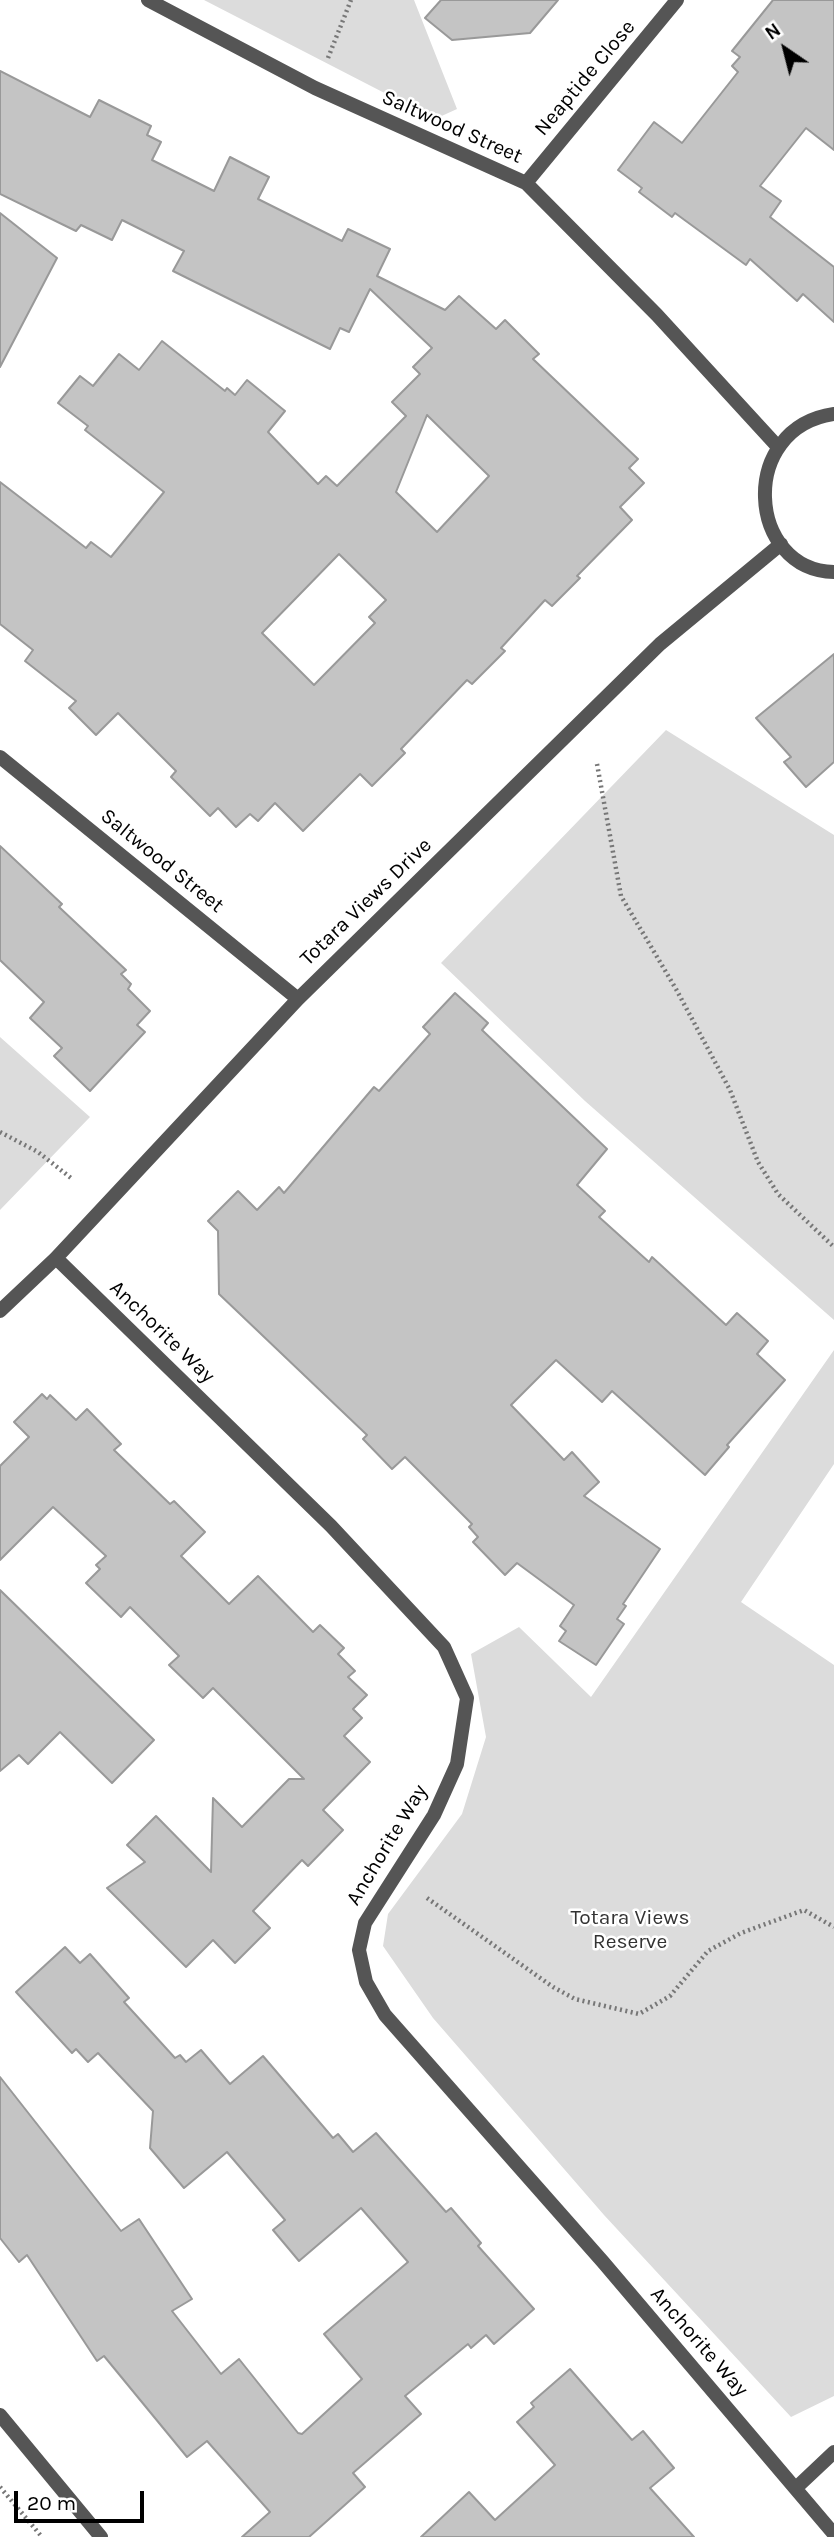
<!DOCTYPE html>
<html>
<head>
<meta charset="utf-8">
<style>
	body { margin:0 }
	#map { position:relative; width:834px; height:2537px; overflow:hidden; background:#fff; font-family:Karla,sans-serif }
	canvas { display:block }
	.north { position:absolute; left:750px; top:14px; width:70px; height:70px; -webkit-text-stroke:5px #fff; paint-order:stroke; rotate:325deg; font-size:19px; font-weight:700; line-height:28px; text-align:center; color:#000 }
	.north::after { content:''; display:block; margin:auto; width:24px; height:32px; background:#000; clip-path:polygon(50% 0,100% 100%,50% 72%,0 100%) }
	.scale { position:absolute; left:14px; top:2491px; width:130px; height:32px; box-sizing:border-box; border:4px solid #000; border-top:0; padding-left:9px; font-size:21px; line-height:24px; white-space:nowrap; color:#000; -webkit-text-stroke:5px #fff; paint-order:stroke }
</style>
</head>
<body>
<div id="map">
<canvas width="834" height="2537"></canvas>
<div class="north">N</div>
<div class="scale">20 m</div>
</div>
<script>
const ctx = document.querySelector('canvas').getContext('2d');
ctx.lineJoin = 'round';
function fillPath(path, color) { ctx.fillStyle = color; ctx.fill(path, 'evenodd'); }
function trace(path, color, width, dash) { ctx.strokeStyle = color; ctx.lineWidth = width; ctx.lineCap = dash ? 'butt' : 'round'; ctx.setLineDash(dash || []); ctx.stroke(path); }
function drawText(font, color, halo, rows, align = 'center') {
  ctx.font = font + ' Karla,sans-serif'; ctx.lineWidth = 5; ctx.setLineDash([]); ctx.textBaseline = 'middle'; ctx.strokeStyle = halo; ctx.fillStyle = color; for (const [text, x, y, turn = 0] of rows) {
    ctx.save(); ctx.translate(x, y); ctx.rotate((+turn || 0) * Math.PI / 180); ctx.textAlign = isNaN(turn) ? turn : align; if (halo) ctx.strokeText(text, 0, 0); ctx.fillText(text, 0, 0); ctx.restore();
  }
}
fillPath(new Path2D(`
	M204,0H414L457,109L435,119Z
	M666,730L834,835V1320L585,1101L441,963Z
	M0,1037L90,1117L0,1210Z
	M834,1350V1464L741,1602L834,1665V2396L791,2417L604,2215L433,2018L383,1946L388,1914L462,1814L486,1737L471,1654L519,1627L591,1697Z`), '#dcdcdc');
const building = new Path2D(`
	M441,0H558L530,33L452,40L425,18Z
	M773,0H834V150L806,128L760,186L781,201L770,217L834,267V322L803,294L797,301L750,259L746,265L675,213L672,217L639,192L642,188L618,170L654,122L682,143L738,72L732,66L740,57L732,51Z
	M0,71L90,117L99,100L151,126L147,135L161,142L152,160L214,191L230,157L269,177L258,199L342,241L348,229L390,249L377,276L445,310L459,296L496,329L505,320L539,354L533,359L638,459L629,468L644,483L620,507L632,520L577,576L580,578L552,606L545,600L501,648L505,651L472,684L467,680L401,749L405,753L372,786L360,774L303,831L275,803L258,821L250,814L236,827L218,808L210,816L171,777L176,771L118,713L96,735L69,708L76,701L25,661L33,650L0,624V482L86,548L91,542L111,557L164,492L85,430L88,426L58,403L80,376L93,386L119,354L139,370L162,341L225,391L227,388L235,395L247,380L285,411L268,432L318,484L326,476L337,486L406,416L392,402L420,374L413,367L432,348L370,289L349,332L340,328L330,349L173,271L184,251L122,220L112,240L81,225L76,231L0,194ZM427,415L489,476L437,532L396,492ZM339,554L386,600L369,617L375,623L314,685L262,633Z
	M0,213L57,258L0,367Z
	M834,654V762L806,787L784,762L791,757L756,718Z
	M0,846L62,904L59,907L126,970L121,974L131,984L128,989L150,1011L137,1025L145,1032L90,1091L54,1056L62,1048L30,1018L44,1002L0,960Z
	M455,993L488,1023L482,1030L607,1149L577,1185L605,1211L599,1217L649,1262L652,1257L726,1325L737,1313L768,1341L757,1354L785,1380L727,1445L729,1447L705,1475L612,1391L602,1402L556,1360L511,1405L564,1460L572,1452L599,1482L584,1496L660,1549L623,1604L626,1606L617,1619L624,1624L596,1665L559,1641L566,1631L560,1626L574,1605L517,1563L505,1575L473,1542L478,1537L469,1527L472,1524L405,1457L392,1469L363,1439L367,1435L219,1294L218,1231L208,1221L238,1191L257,1210L279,1187L284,1193L374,1087L379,1091L430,1034L423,1027Z
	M42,1394L47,1399L50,1395L76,1420L87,1409L121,1444L114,1450L170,1504L174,1501L205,1532L181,1556L229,1604L258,1576L313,1632L320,1625L344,1648L338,1654L355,1671L348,1677L367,1695L353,1709L362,1718L344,1736L370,1762L323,1810L343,1830L308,1866L302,1860L253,1911L270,1928L235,1963L213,1940L186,1967L107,1888L145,1862L127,1845L156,1816L211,1872L213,1798L242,1827L289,1779H304L213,1688L203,1698L169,1665L179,1656L130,1607L121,1617L86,1583L100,1569L96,1565L106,1556L53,1507L0,1560V1466L29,1437L14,1422Z
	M0,1590L154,1740L112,1783L60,1732L28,1764L19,1755L0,1771Z
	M65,1947L80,1963L90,1954L129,1998L124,2002L175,2058L180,2055L186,2062L201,2050L230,2084L263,2056L333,2138L338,2134L353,2152L376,2133L446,2212L451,2208L481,2243L478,2246L534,2309L494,2344L486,2335L471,2348L468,2344L405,2396L421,2414L353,2473L365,2487L309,2537H242L270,2512L207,2441L187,2457L104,2356L97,2361L27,2255L19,2262L0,2238V2077L121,2231L139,2219L192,2299L172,2311L221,2374L239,2359L298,2433L302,2434L362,2379L324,2334L408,2262L361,2208L299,2261L273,2230L285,2220L227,2152L184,2188L150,2148L153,2111L98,2053L88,2062L76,2049L72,2053L16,1992Z
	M570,2369L632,2440L643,2431L674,2468L650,2488L694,2537H421L469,2492L495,2520L555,2465L517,2422L534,2407L531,2403Z`);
fillPath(building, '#c4c4c4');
trace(building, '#999', 2);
trace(new Path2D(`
	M328,58L351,0
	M597,764L621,896L676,989L730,1090L758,1162L778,1194L834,1247
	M0,1132L38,1152L71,1178
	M427,1898L553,1987L575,1999L639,2014L670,1996L708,1951L741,1933L804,1910L834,1927
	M0,2487L42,2537`), '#777', 4.5, [2, 3.5]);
trace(new Path2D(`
	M148,0L315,88L526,183L657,315L778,447
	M526,183L677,0
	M834,414C737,428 747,570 834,572
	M0,757L298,999
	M56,1258L331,1526L444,1647L467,1698L457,1764L434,1815L365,1923L359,1950L366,1982L385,2015L603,2262L834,2534
	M0,1311L56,1258L298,999L660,644L781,544
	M0,2415L101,2537
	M797,2487L834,2452`), '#555', 14);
drawText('21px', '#000', '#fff', [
	["Neaptide Close",585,78,-50],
	["Saltwood Street",452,127,24],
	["Saltwood Street",162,861,39],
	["Totara Views Drive",366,902,-44],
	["Anchorite Way",162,1332,44],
	["Anchorite Way",387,1845,-59],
	["Anchorite Way",699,2342,49]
]);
drawText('21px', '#333', '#fff', [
	["Totara Views",630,1918],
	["Reserve",630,1942]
]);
</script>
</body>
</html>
